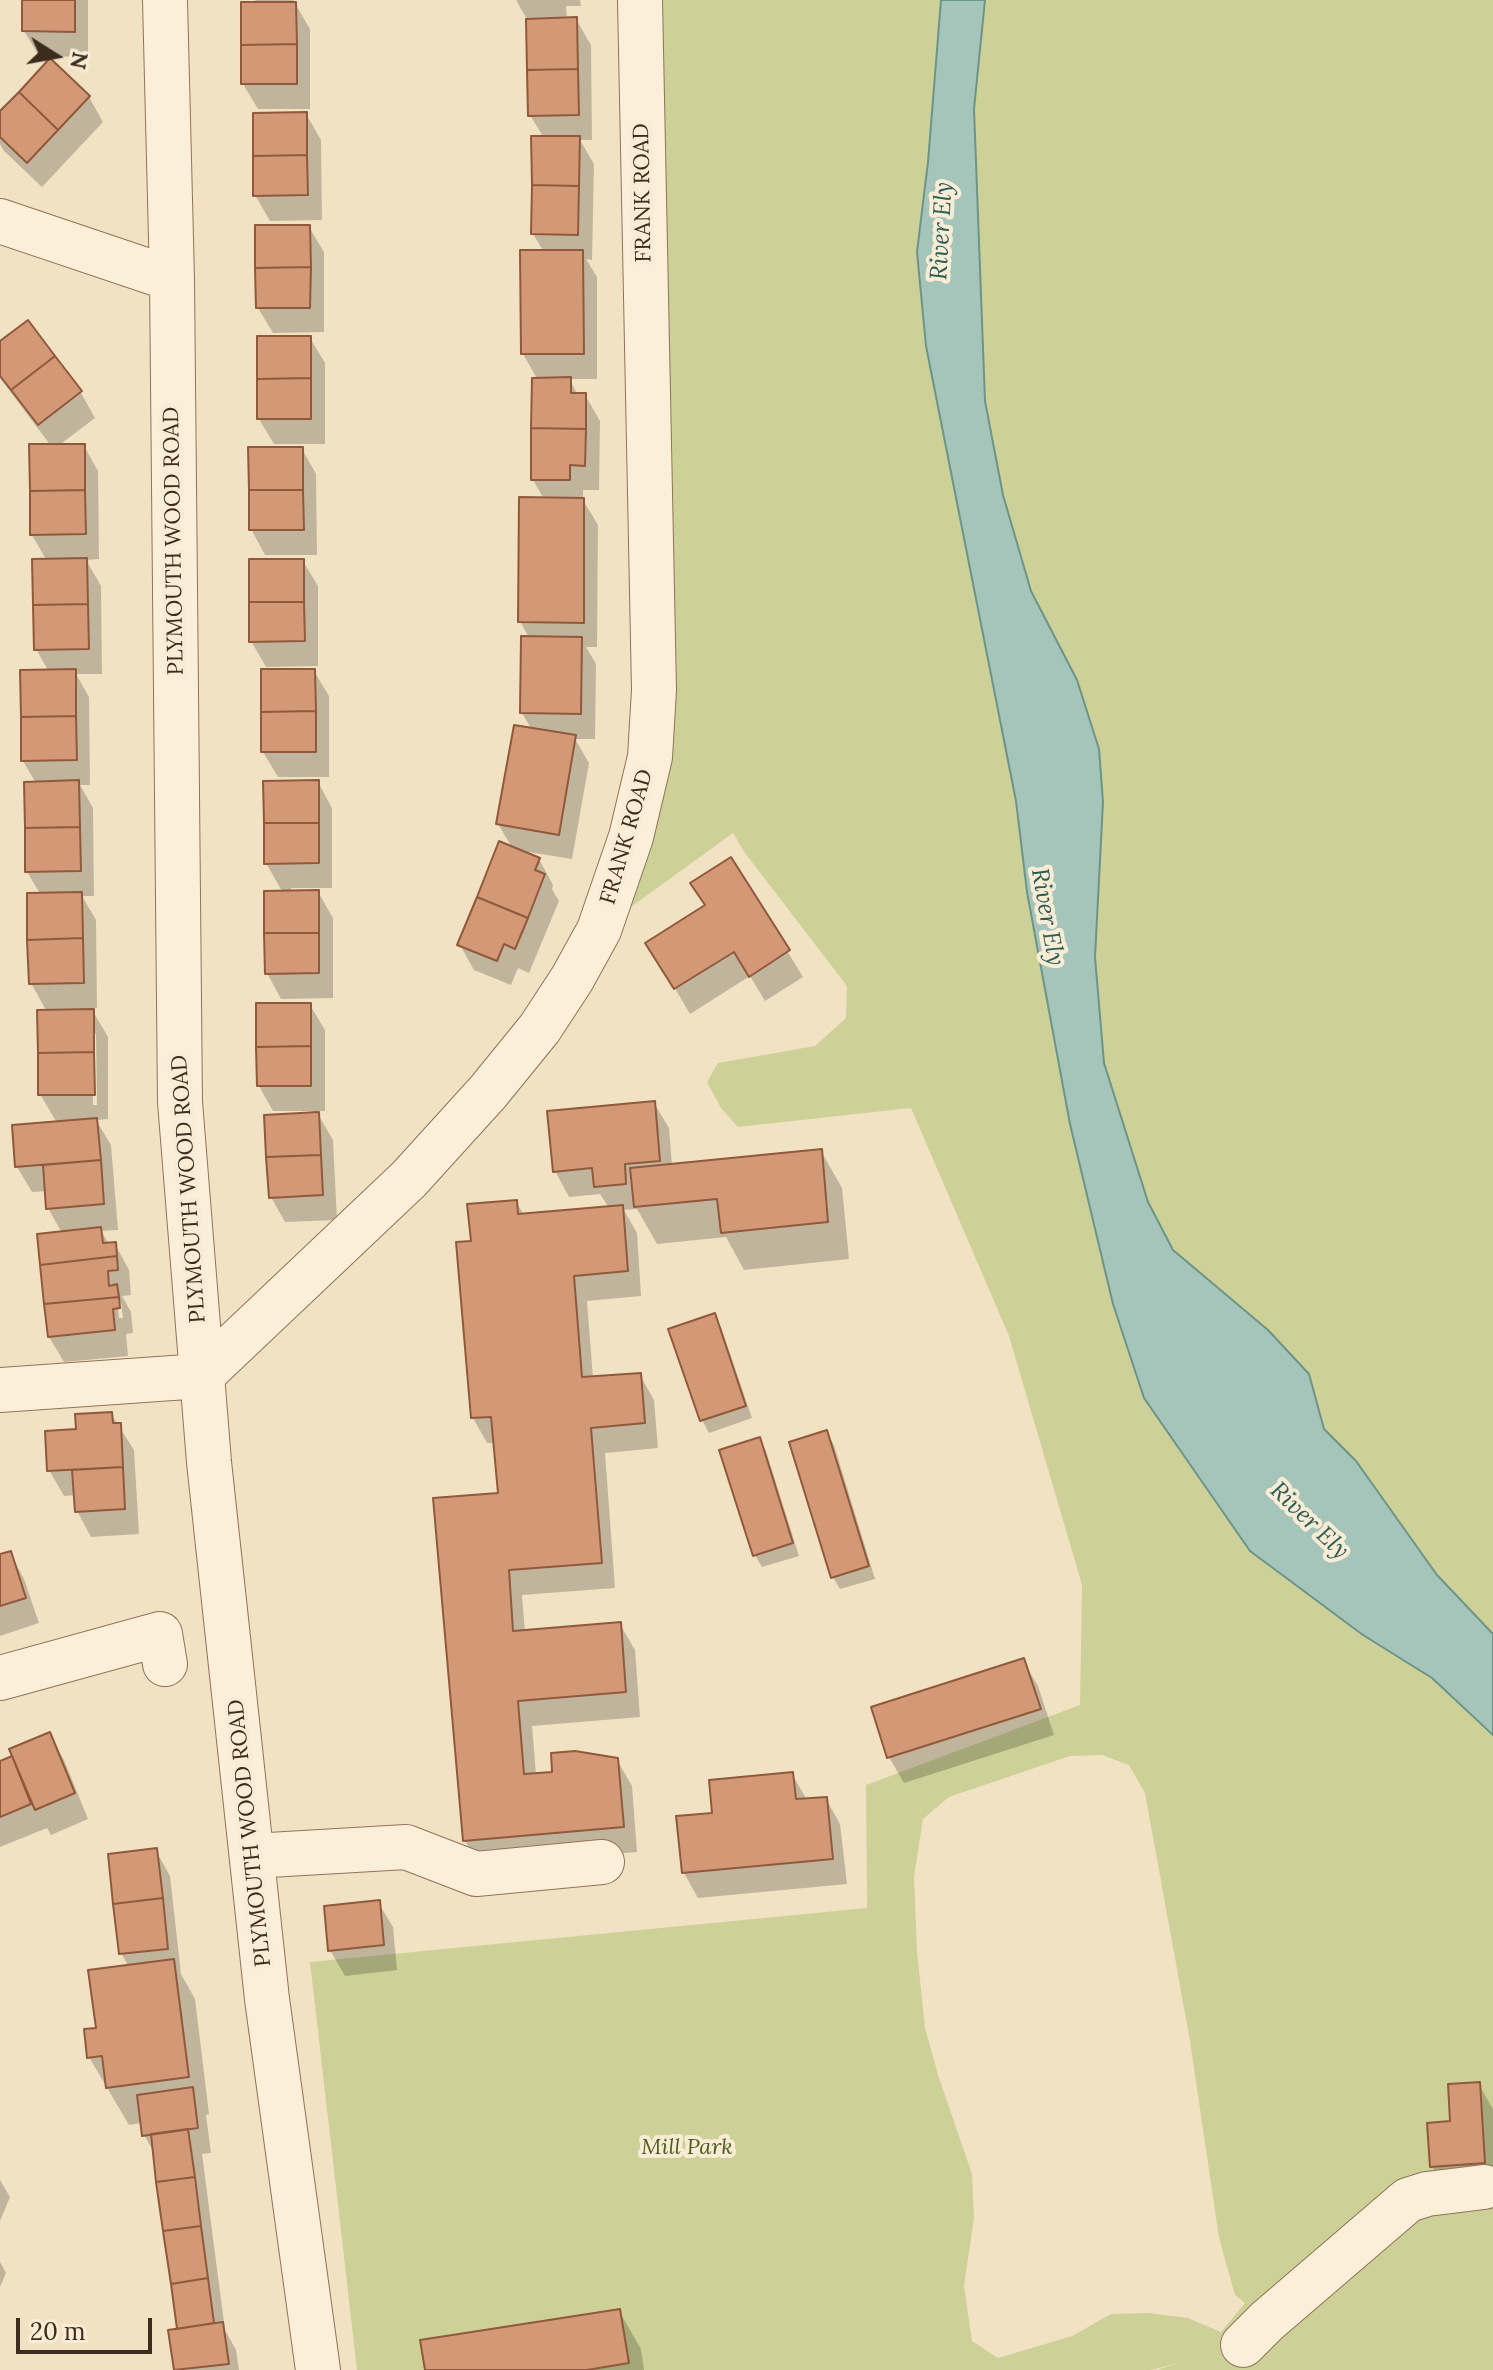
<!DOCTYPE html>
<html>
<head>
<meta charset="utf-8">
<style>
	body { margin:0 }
	#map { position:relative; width:1493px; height:2370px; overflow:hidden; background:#f2e2c4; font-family:Lora,serif }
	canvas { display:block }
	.north { position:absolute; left:16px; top:16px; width:80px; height:80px; -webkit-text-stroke:6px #f9ecd5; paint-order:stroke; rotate:101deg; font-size:22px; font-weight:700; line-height:32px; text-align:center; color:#3d2b1e }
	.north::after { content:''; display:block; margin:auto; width:28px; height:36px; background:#3d2b1e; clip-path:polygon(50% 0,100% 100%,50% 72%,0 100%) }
	.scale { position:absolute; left:16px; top:2318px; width:136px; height:36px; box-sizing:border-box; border:4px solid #3d2b1e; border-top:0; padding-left:10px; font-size:24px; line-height:28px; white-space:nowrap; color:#3d2b1e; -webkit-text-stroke:6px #f9ecd5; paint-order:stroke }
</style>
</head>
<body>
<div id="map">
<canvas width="1493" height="2370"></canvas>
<div class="north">N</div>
<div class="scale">20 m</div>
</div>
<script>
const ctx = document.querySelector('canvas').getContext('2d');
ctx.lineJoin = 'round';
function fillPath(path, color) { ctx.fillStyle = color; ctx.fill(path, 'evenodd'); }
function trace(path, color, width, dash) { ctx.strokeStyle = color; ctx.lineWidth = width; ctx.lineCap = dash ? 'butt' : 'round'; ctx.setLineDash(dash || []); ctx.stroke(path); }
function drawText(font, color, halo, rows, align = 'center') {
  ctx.font = font + ' Lora,serif'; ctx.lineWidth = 8; ctx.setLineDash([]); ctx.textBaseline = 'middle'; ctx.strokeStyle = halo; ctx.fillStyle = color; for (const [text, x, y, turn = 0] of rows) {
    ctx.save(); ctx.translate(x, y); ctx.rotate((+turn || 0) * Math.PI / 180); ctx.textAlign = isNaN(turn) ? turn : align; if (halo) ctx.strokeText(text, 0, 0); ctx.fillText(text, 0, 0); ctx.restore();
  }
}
fillPath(new Path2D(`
	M639,0H941L928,162L926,346L1016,801L1027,892L1070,1124L1113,1304L1144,1398L1250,1551L1363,1635L1432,1678L1493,1735V2370H1157L1178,2363L1151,2370H357L310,1962L867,1908L866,1785L1080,1705L1082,1585L1009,1336L911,1108L738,1127L721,1108L707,1082L718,1063L815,1046L846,1018L847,986L745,853L733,833L599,930L631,837ZM1102,1755L1129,1765L1145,1793L1190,2041L1219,2238L1235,2295L1245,2303L1221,2332L1188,2318L1148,2313L1111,2314L1072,2336L998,2358L972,2341L964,2286L974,2218L972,2174L939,2078L925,2028L917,1951L914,1877L923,1819L949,1797L1070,1756Z
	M985,0H1493V1634L1437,1575L1356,1461L1324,1429L1309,1374L1268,1330L1174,1250L1148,1202L1104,1063L1095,957L1103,802L1077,680L1031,591L1003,495L985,401L974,109Z`), '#ced197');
const water = new Path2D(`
	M941,0H985L974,109L985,401L1003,495L1031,591L1077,680L1099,749L1103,802L1095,957L1104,1063L1148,1202L1173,1250L1268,1330L1309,1374L1324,1429L1356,1461L1437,1575L1493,1634V1735L1432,1678L1363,1635L1250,1551L1144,1398L1113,1304L1070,1124L1027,892L1016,801L926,346L917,252L928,162Z`);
fillPath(water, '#a6c5ba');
trace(water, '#6c9488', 2);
fillPath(new Path2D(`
	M25,0H88V57L39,56L24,31Z
	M255,0H293L310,29V109H258L243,84L257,4Z
	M516,0H580L581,6H566L567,20L576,19L591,45L592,140H580L594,164L592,260L586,259L597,277V379H569L578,395H585L600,421L599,490H583V500L598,525L597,647H586L596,664L595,739H575L589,763L572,859L522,851L539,859L553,885L552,889L559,901L529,973L518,968L511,985L474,970L460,945L513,849L498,824L532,730L522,713L529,638L520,621L544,499L533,480L538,380L523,354L544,252L533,234L544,138L530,115L528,21Z
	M89,97L103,122L42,187L4,151L0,144V114Z
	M306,114L321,140L322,220L270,221L255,195Z
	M309,227L324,252V332L273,333L258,308Z
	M28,323L81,393L95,418L58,446H84L98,471L99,559L86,560L101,586L102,674H76L89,697L90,785H80L93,808L94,896H82L96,920L97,1008H91L108,1037V1119L96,1120L111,1145L118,1230L101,1231L109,1244H115L129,1270L131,1295L122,1296L131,1312L133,1333L126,1334L128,1356L64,1362L49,1337L62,1233L48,1208L47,1191L32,1192L17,1167L57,1123L40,1094L47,1012L31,983L41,895L27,872L36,783L23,761L49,672L36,649L47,561L32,535L51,446L0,378V343ZM92,1034H96L97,1105H93ZM117,1299L121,1303L123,1318H119Z
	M310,338L325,363V444H274L259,419Z
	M302,449L316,474L317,555H265L251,529Z
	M303,561L318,586V666L266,667L251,641Z
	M314,671L329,696V777H278L263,752Z
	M318,782L332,808V888H291V892H318L333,918V998L281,999L267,973L283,893L266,863Z
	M731,859L803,977L765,1001L750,976L690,1014L663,968L706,907Z
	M310,1005L325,1030V1111H316L333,1140L337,1220L285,1222L271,1197L312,1111H273L259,1086Z
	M654,1103L669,1128L672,1165L821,1151L842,1188L849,1259L744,1270L726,1237L657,1244L637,1209L624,1210L637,1233L641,1296L587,1301L593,1378L640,1375L654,1400L658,1448L605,1453L615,1588L522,1595L525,1632L620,1624L635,1650L640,1717L532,1726L536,1775L555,1774L617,1760L632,1786L637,1852L480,1866L465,1841L500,1494L496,1443H487L473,1418V1243L516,1202L524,1215L609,1208L600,1194L569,1197L555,1171Z
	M714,1315L721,1327L752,1418L709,1433L702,1420Z
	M111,1414L134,1450L139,1534L91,1537L77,1511L76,1495L64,1496L49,1470Z
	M827,1433L834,1445L875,1579L840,1589L833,1577Z
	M759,1439L766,1451L799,1556L762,1567L755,1555Z
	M10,1553L24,1579L39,1623L0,1636V1556Z
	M1023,1661L1038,1686L1054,1735L904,1783L889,1757Z
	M49,1734L64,1760L88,1819L51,1835L47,1828L0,1847V1763L14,1757Z
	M792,1774L807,1800L826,1799L840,1824L847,1884L698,1898L684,1873L679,1818L714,1815Z
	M156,1851L170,1876L181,1974L195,1999L209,2114L206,2115L211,2153L202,2154L225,2330L236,2350L239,2370H176L170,2332L179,2331L156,2156L144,2135L142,2123L129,2125L89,2057L99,2030L129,1967L121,1953Z
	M378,1902L393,1927L397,1970L345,1976L330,1950Z
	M1479,2085L1493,2109V2188L1447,2192L1432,2166L1452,2123Z
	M0,2180L10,2197L0,2221Z
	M0,2262L6,2273L0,2287Z
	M619,2311L641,2349L644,2370H427Z`), '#0003');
const building = new Path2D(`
	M22,0H75V32L22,31Z
	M241,2H296L297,44L241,45Z
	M577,17L578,69L527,70L526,19Z
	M297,44V84H241V45Z
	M50,58L90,96L58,130L19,92Z
	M578,69L579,115L528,116L527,70Z
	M19,92L58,130L27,163L0,137V111Z
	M307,112V155L253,156V113Z
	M531,136H580L579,186L532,185Z
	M307,155L308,195L253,196V156Z
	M532,185L579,186L578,235L531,234Z
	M255,225H310L311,267L255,268Z
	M520,250H583L584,354H521Z
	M311,267L310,308H256L255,268Z
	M28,320L55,356L11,390L0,376V341Z
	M257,336H311V378L257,379Z
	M55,356L82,391L38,425L11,390Z
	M571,377V393H586V429L531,428L532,378Z
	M311,378V419H257V379Z
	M531,428L586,429L585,466L570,465V480H531Z
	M29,444H85V490L30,491Z
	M248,447H303V490H249Z
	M85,490L86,534L30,535V491Z
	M249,490H303L304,530H249Z
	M519,497L584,498V623L518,622Z
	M87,558L88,604L33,605L32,559Z
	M249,559H304V602H249Z
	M249,602H304L305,641L249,642Z
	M88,604L89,649L34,650L33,605Z
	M521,636L582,637L581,714L520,713Z
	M76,669V716L21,717L20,670Z
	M261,669H315L316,711L261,712Z
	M316,711V752H261V712Z
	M76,716L77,760L21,761V717Z
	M514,725L576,735L559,835L496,824Z
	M79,780L80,827L25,828L24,782Z
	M319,780V823H264L263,781Z
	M264,823H319V863L264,864Z
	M80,827L81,871L25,872V828Z
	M499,841L540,858L535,870L545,874L528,918L477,897Z
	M731,857L790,950L749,977L734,952L674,989L645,943L705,905L690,883Z
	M319,890V933H264V891Z
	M82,892L83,938L27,940V893Z
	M477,897L528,918L515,949L504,944L497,961L457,945Z
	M264,933H319V973L265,974Z
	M83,938L84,983L29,984L27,940Z
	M256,1003H311V1046L256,1047Z
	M94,1009V1052L38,1053L37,1010Z
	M311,1046V1086H257L256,1047Z
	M94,1052L95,1095H38V1053Z
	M655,1101L660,1161L625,1164L626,1184L594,1187L592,1168L553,1172L547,1111Z
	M319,1112L321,1155L266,1157L264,1115Z
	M97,1118L101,1160L15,1167L12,1125Z
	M822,1149L828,1222L721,1233L717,1199L634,1207L630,1168Z
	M321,1155L323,1195L269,1198L266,1157Z
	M101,1160L104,1204L46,1209L43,1165Z
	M517,1200L518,1214L623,1205L628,1271L574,1276L582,1377L641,1373L645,1423L591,1428L602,1563L509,1570L513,1631L621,1622L626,1692L518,1701L524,1774L552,1772L551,1753L575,1751L618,1758L624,1827L463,1841L433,1498L498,1493L491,1417L471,1418L456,1242L471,1241L467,1204Z
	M101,1227L103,1243L116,1242L117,1256L40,1265L37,1234Z
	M117,1256L118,1270L108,1271L109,1286L117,1284L119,1297L44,1304L40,1265Z
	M119,1297L120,1308L113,1309L115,1330L48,1337L44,1304Z
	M715,1313L746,1406L700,1421L668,1329Z
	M112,1412L113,1423H121L123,1467L47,1471L45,1431L76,1429L75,1414Z
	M827,1430L869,1566L831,1578L789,1442Z
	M760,1437L793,1543L753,1556L719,1450Z
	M123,1467L125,1509L75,1512L72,1470Z
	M11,1551L26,1598L0,1606V1554Z
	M1024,1658L1041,1709L887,1758L871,1707Z
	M50,1732L75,1793L35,1810L9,1749Z
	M12,1756L31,1804L0,1817V1761Z
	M793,1772L796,1799L827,1797L833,1859L682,1873L676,1816L712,1813L709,1780Z
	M157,1848L163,1898L113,1904L108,1854Z
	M163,1898L168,1949L119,1954L113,1904Z
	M380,1900L384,1945L328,1951L324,1906Z
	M174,1959L189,2077L106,2088L102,2056L87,2058L84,2029L96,2028L88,1970Z
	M1480,2082L1485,2163L1430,2167L1427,2123L1450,2121L1448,2084Z
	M193,2087L198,2128L142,2136L137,2095Z
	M188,2129L195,2177L156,2182L151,2134Z
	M195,2177L201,2226L163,2231L156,2182Z
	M201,2226L208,2278L171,2284L163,2231Z
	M208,2278L214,2323L177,2329L171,2284Z
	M620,2309L629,2363L587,2370H425L420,2340Z
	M223,2322L229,2364L174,2370L168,2330Z`);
fillPath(building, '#d39977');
trace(building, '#90593c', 2);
const minor = new Path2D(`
	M165,0L172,279L180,1102L209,1462L267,1999L318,2370
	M0,221L172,279
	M0,1390L201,1376L409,1179L488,1092L540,1028L572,979L599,930L631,837L650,757L654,690L640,0
	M0,1678L160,1634L165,1664
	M252,1856L406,1847L476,1874L602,1862
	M1243,2345L1267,2321L1408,2200L1427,2194L1484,2187`);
trace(minor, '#8f7359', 46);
trace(minor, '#fcefd9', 44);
drawText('22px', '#3d2b1e', '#f9ecd5', [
	["FRANK ROAD",643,193,-91],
	["PLYMOUTH WOOD ROAD",174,541,-91],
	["FRANK ROAD",627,837,-74],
	["PLYMOUTH WOOD ROAD",189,1189,-94],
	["PLYMOUTH WOOD ROAD",250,1833,-96]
]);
drawText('italic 22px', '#505c23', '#f9ecd5', [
	["Mill Park",687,2148]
]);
drawText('italic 24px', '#2c5e59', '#f9ecd5', [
	["River Ely",942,231,-87],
	["River Ely",1047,917,80],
	["River Ely",1309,1521,44]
]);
</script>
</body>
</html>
